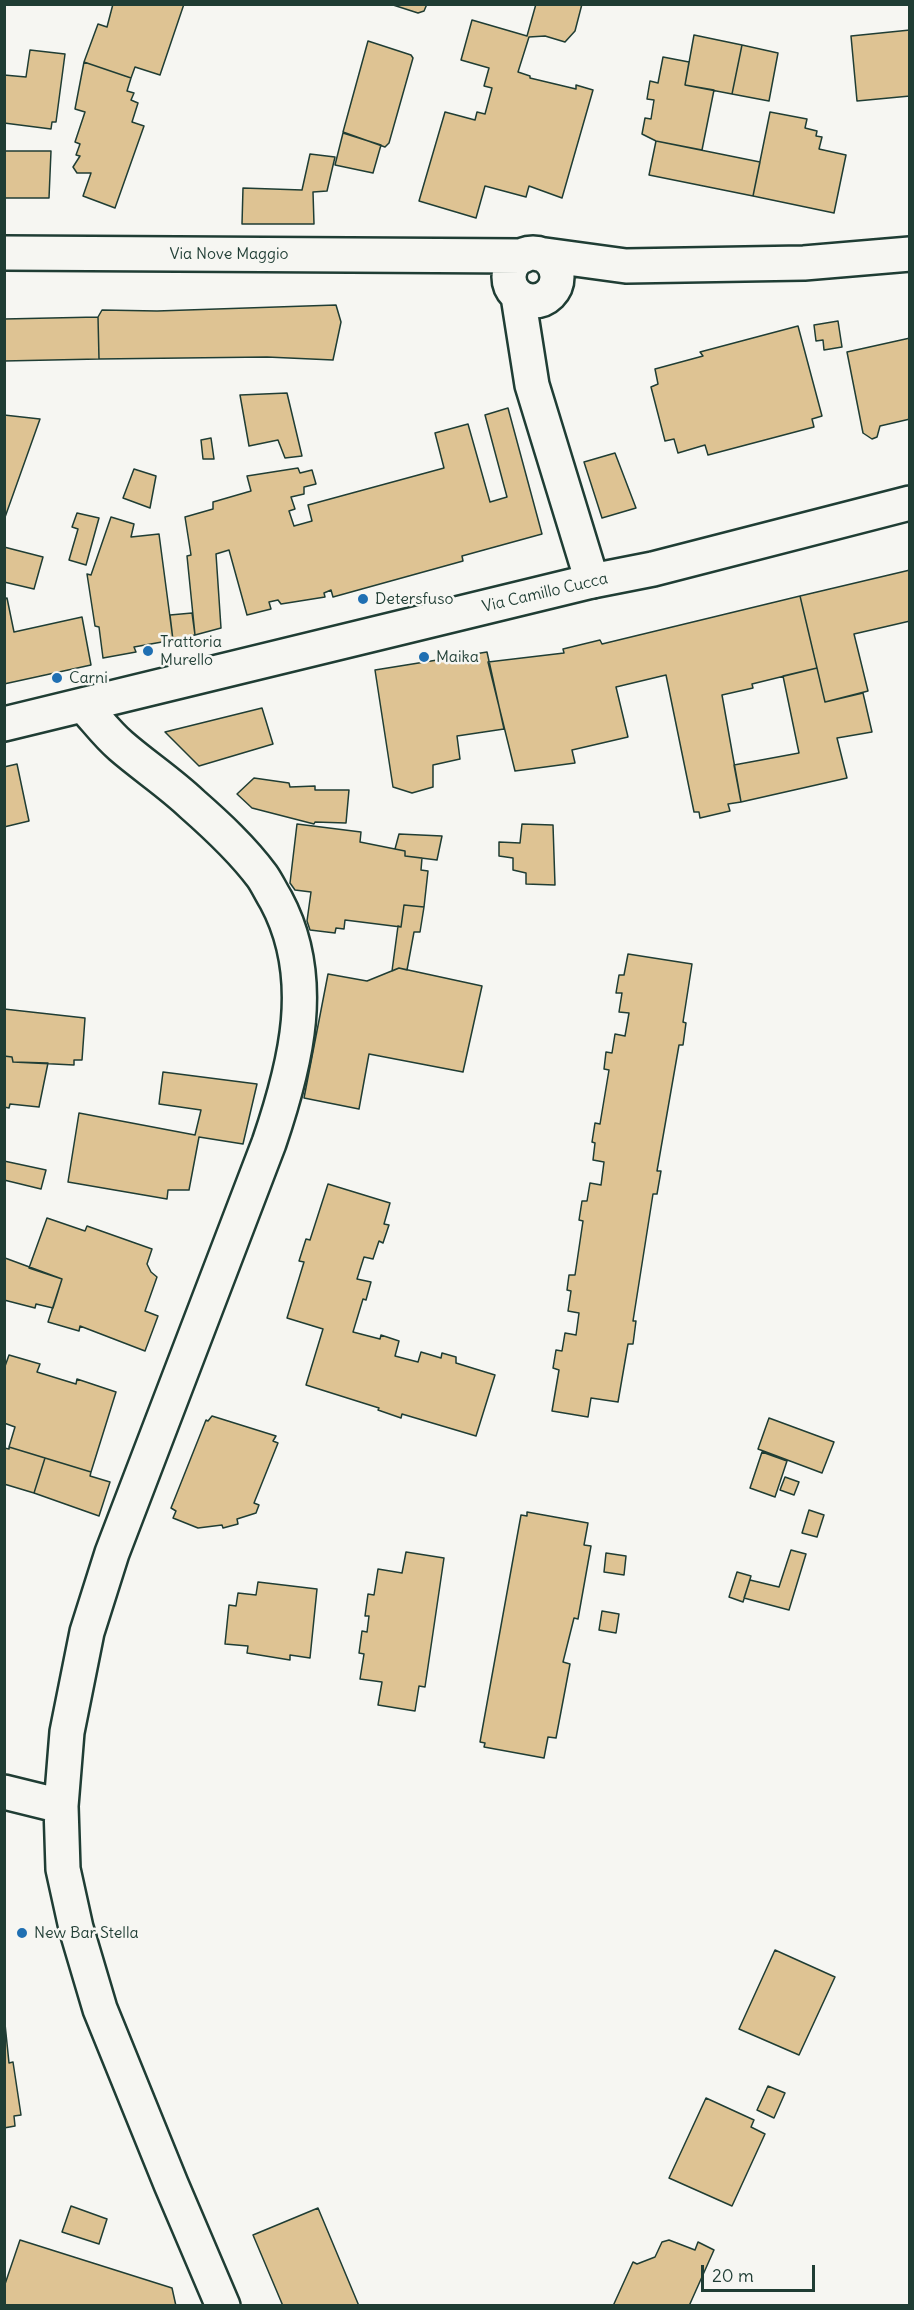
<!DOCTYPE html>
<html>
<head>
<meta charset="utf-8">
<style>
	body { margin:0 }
	#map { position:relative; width:914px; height:2310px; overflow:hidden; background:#f6f6f2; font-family:Delius,sans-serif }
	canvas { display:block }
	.frame { position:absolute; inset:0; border:6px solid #1f3d34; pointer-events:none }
	.scale { position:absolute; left:701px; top:2265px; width:114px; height:27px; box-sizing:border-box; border:3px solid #1f3d34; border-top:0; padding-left:8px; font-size:18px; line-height:21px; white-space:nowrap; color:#1f3d34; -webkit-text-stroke:4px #f6f6f2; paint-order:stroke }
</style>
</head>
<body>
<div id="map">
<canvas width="914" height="2310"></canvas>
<div class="frame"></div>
<div class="scale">20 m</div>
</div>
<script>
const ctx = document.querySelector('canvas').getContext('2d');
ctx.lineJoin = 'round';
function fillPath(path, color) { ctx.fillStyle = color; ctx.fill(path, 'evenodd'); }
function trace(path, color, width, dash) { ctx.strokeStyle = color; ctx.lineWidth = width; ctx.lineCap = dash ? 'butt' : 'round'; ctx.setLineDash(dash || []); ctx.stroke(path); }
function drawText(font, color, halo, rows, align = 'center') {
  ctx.font = font + ' Delius,sans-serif'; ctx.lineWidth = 5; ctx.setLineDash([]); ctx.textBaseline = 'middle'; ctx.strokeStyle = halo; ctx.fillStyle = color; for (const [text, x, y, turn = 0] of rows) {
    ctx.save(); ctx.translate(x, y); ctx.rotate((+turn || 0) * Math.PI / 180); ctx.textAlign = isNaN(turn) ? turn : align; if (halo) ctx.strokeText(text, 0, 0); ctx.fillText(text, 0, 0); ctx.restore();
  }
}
const building = new Path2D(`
	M113,4H184L160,75L135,67L131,78L84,62L98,24L107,27Z
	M390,4H427L424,11L418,13Z
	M536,4H582L575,31L565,42L545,36L529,37L518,72L530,76V78L576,89V85L593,90L562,198L529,186L526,197L485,186L476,218L419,201L445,112L475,120L477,112L485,114L492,88L484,86L489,68L461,60L472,20L527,36Z
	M910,30V96L857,101L851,36Z
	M694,35L742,45L732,94L685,85Z
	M368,41L411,55L413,58L389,143L385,147L343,132Z
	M742,45L778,53L769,101L732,94Z
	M30,50L65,54L56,122H52L51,129L4,123V75L26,77Z
	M663,57L689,62L685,85L714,90L702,150L656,141L642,134L645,118L651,119L654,100L647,99L650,81L658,83Z
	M84,62L131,78L127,91L134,93L131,100L138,103L132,122L144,126L115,208L83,196L91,173H77L73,167L80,156L76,155L80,144L75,142L85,112L75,109Z
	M770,112L807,119L805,128L817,131L816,136L822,137L819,149L846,155L834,213L753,196Z
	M343,133L381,145L373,173L335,165Z
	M656,141L760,162L753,196L649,175Z
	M4,151H51L49,198H4Z
	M310,154L335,157L327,191L313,192L314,224H242L243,188L302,190Z
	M336,305L341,322L333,360L267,357L99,359L98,317L102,310L157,311Z
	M98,317L99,359L4,361V319Z
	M838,321L842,347L824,350L823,340L816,341L814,325Z
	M798,326L822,416L812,419L814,427L708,455L705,445L678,453L674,439L665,441L651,387L658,384L655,369L703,356L700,352Z
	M910,338V419L880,426L877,437L872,439L863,433L847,352Z
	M287,393L302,456L285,458L278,440L249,446L240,395Z
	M508,408L542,534L462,556L463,561L333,597L331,590L324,593L325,597L281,604L278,600L269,602L271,609L247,615L229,550L216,554L221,628L195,635L187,556L191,555L185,517L213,509V502L251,491L247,476L298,468L300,473L312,470L316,484L304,487V494L291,497L295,509L289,511L294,526L312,521L308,505L444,468L435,433L468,424L490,502L507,497L485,415Z
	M4,415L40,419L4,520Z
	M211,438L214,459H203L201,440Z
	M615,453L636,508L602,518L584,462Z
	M134,469L156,476L150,508L123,498Z
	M77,513L99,518L86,565L69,560L78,529L72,527Z
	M111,517L134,524L131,537L159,534L173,640L134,647L136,652L103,658L99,627L95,626L87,574L91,575Z
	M4,547L43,557L34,589L4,582Z
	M910,570V621L854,634L868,691L825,702L800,596Z
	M800,596L817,668L752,684L753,688L722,695L741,802L728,804L730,811L700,818L699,812H694L666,675L616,687L628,737L572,750L575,763L515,771L488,662L564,653L563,649L600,640L602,644Z
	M7,598L14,632L82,617L91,665L4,684V599Z
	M192,613L195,635L173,640L170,615Z
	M487,652L504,729L457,736L460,759L433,765V787L412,793L393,787L375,670Z
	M817,668L825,702L863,693L872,732L837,738L847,778L741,802L734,765L799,753L783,676Z
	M262,708L273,744L199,766L165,732Z
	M17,764L29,821L4,827V767Z
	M254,778L289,783L290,787L315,786V790H349L346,823L315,822L314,824L252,808L237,794Z
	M297,824L361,832L360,842L405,851V856L422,858L421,870L428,871L424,907L404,905L401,927L345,920L344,929L336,928L335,933L310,930L307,921L311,892L295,890L290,883Z
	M522,824L553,825L555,885L526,884V873L513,870V858L499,856V842L520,843Z
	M399,834L442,836L437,860L405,856V851L395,849Z
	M404,905L424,907L420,932H414L407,970L399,968L392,971L398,926L401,927Z
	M628,954L692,964L683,1022L686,1023L683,1045H679L657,1171H661L657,1194H653L633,1321H636L633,1344H628L618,1402L591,1398L588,1417L552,1411L559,1370L553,1368L556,1350L562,1351L565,1333L576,1335L579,1313L568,1311L571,1291L567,1290L569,1275H575L583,1221L579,1220L582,1201H587L590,1183L601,1185L604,1162L593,1160L595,1143L592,1142L595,1123L600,1124L609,1070L604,1069L606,1052L612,1053L615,1034L625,1036L629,1013L619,1012L622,993H616L619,975H624Z
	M399,968L482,986L463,1072L369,1054L359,1109L304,1098L328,974L367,981Z
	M4,1009L85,1018L82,1060H74V1065L13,1062L12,1057L4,1056Z
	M4,1056L12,1057L13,1062L48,1063L39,1107L10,1104L9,1108L4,1107Z
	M163,1072L257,1084L243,1144L199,1137L189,1190H168L167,1199L68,1182L79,1113L195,1135L201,1110L159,1104Z
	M4,1161L46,1170L41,1189L4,1180Z
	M328,1184L390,1203L384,1224L389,1225L383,1243L379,1241L373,1259L364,1257L357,1279L371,1282L366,1300L363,1299L353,1332L380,1339L381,1335L399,1341L395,1356L418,1362L421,1352L441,1358L442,1353L456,1357V1363L495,1375L476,1436L402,1414L401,1418L378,1410L379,1408L306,1385L323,1329L287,1318L304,1262L299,1261L306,1239L310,1240Z
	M47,1218L85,1231L87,1226L152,1249L147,1264L151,1272L157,1277L145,1311L158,1316L145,1351L80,1326L79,1331L48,1322L62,1279L29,1268Z
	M5,1258L62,1279L53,1308L36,1304L35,1308L4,1300Z
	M9,1355L40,1364L37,1372L76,1384L77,1379L116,1392L91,1472L9,1447L15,1427L4,1423V1369Z
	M212,1416L276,1436L273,1441L278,1443L254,1503L259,1505L256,1513L237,1519L238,1524L223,1528L222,1525L198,1528L173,1518L176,1511L171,1508L206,1420L208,1421Z
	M769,1418L834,1442L822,1473L758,1449Z
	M9,1447L45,1458L34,1493L4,1484V1448L9,1449Z
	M762,1452L787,1461L775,1497L750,1488Z
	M45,1458L91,1472L90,1476L110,1482L99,1516L34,1493Z
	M785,1477L799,1482L794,1495L780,1490Z
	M809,1510L824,1515L817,1537L802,1533Z
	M527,1512L588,1523L584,1545L591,1546L578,1619L574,1618L563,1662L570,1664L556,1738L548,1737L544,1758L484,1747L485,1743L480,1742L521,1515L527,1516Z
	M791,1550L806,1554L789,1610L744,1598L750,1580L779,1587Z
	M406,1552L444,1558L425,1687L419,1686L415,1711L378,1705L382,1682L360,1679L364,1654L359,1653L362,1631L367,1632L369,1616H365L368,1594L374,1595L378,1569L402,1573Z
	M606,1553L626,1556L624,1575L604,1572Z
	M737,1572L751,1576L743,1602L729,1597Z
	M258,1582L317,1589L310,1658L290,1655V1660L247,1653L248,1646L225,1644L229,1605L236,1606L238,1593L256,1595Z
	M602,1611L619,1614L616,1633L599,1630Z
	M775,1950L835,1977L799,2055L739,2029Z
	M4,2014L9,2063L13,2062L21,2115L14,2116L15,2126L4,2128Z
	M768,2086L785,2093L774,2118L757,2110Z
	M706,2098L754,2120L751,2127L765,2134L732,2206L669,2178Z
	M71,2206L107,2219L99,2244L62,2232Z
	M318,2208L359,2306H283L253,2235Z
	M20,2240L172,2288L176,2306H4V2287Z
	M669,2240L695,2250L698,2242L714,2250L689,2306H613L633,2262L637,2264L655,2257L662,2242Z`);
fillPath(building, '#dec393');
trace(building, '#1f3d34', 1.5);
const street = new Path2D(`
	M509 277a24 24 0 1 1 48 0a24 24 0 1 1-48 0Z
	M4,253L523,256
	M538,254L626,266L804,263L910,254
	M518,296L532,385L592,581
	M84,706C96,719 107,734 121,746C144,766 170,783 192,804C217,826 242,849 262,876C267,883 271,892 276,900C318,978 296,1064 269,1143L112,1553L87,1632L67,1732L61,1806L63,1869L76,1928L100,2009L171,2184L223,2306
	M4,1792L61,1806`);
const secondary = new Path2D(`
	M4,724L592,581L653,569L910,503`);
trace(street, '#1f3d34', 38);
trace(secondary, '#1f3d34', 38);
trace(street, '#f6f6f2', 33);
trace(secondary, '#f6f6f2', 33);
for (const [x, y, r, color] of [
	[363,599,6,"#1f6fb2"],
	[148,651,6,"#1f6fb2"],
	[424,657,6,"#1f6fb2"],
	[57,678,6,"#1f6fb2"],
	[22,1933,6,"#1f6fb2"]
]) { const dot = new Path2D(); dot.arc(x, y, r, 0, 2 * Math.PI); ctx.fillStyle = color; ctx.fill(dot); trace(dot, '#f6f6f2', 2); }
drawText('16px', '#1f3d34', '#f6f6f2', [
	["Via Nove Maggio",229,254],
	["Via Camillo Cucca",545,593,-13]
]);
drawText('16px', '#1f3d34', '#f6f6f2', [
	["Detersfuso",375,599],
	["Trattoria",160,642],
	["Murello",160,660],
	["Maika",436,657],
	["Carni",69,678],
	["New Bar Stella",34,1933]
], 'left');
</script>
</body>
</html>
